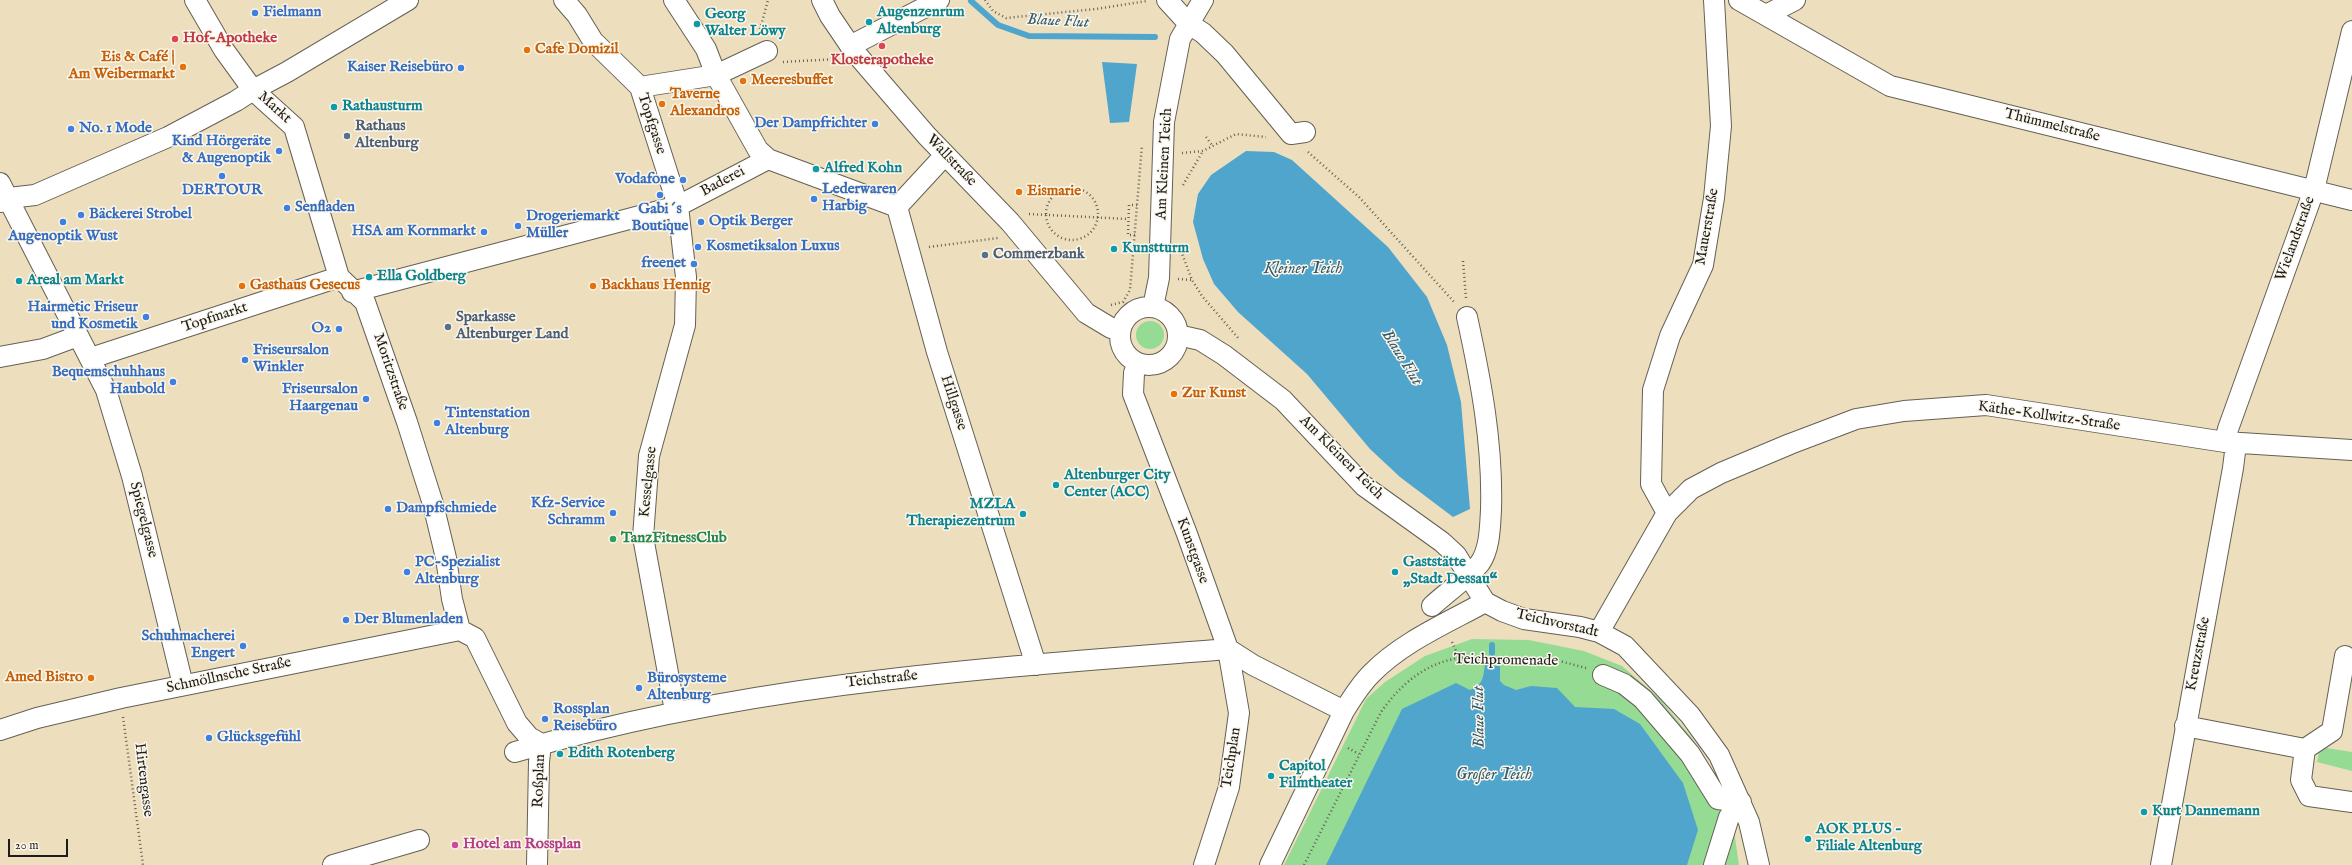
<!DOCTYPE html>
<html>
<head>
<meta charset="utf-8">
<style>
	body { margin:0 }
	#map { position:relative; width:2352px; height:865px; overflow:hidden; background:#eddfbd; font-family:"IM FELL English",serif }
	canvas { display:block }
	.scale { position:absolute; left:8px; top:839px; width:60px; height:18px; box-sizing:border-box; border:2px solid #1c1c1c; border-top:0; padding-left:5px; font-size:12px; line-height:14px; white-space:nowrap; color:#1c1c1c; -webkit-text-stroke:3px #fbf7ec; paint-order:stroke }
</style>
</head>
<body>
<div id="map">
<canvas width="2352" height="865"></canvas>
<div class="scale">20 m</div>
</div>
<script>
const ctx = document.querySelector('canvas').getContext('2d');
ctx.lineJoin = 'round';
function fillPath(path, color) { ctx.fillStyle = color; ctx.fill(path, 'evenodd'); }
function trace(path, color, width, dash) { ctx.strokeStyle = color; ctx.lineWidth = width; ctx.lineCap = dash ? 'butt' : 'round'; ctx.setLineDash(dash || []); ctx.stroke(path); }
function drawText(font, color, halo, rows, align = 'center') {
  ctx.font = font + ' "IM FELL English",serif'; ctx.lineWidth = 3; ctx.setLineDash([]); ctx.textBaseline = 'middle'; ctx.strokeStyle = halo; ctx.fillStyle = color; for (const [text, x, y, turn = 0] of rows) {
    ctx.save(); ctx.translate(x, y); ctx.rotate((+turn || 0) * Math.PI / 180); ctx.textAlign = isNaN(turn) ? turn : align; if (halo) ctx.strokeText(text, 0, 0); ctx.fillText(text, 0, 0); ctx.restore();
  }
}
fillPath(new Path2D(`
	M1136 335a14 14 0 1 1 28 0a14 14 0 1 1-28 0Z
	M1472,639L1529,640L1584,651L1622,666L1658,697L1692,738L1730,804L1739,865H1284L1366,699L1385,682L1425,656Z
	M2320,747L2352,752V771L2317,762Z`), '#95db94');
fillPath(new Path2D(`
	M1102,62L1137,64L1129,122L1110,123Z
	M1246,151L1274,152L1292,160L1388,247L1427,297L1447,345L1461,402L1470,509L1453,517L1400,477L1370,449L1307,374L1238,312L1214,284L1203,259L1193,222L1198,194L1211,175Z
	M1485,665L1500,666V681L1504,685L1516,690L1531,686L1557,688L1575,707L1614,709L1640,724L1683,783L1698,830L1687,865H1326L1402,709L1456,683L1470,690C1483,685 1483,678 1485,665Z`), '#50a5cc');
trace(new Path2D(`
	M971,1L998,25L1029,36L1155,37
	M1492,645V653`), '#50a5cc', 6);
const minor = new Path2D(`
	M195,0L224,50L253,90L294,127L339,277L365,302L407,422L433,504L446,558L452,599L460,630
	M564,0L577,15L593,41L640,87L678,206L686,277L685,325L649,456L643,537L675,711
	M674,0L706,49L716,75L758,150L768,159L897,207
	M822,0L830,16L853,50L927,136L1010,222L1086,313L1111,328L1120,330
	M1167,0L1189,24L1203,33L1225,54L1291,134L1305,132
	M1739,0L1890,86L2352,200
	M1768,14L1795,0
	M850,46L939,0
	M640,87L716,75L767,51
	M0,183L106,390L132,476L183,685
	M0,202L9,198L35,195L168,137L236,101L253,90L287,72L408,0
	M897,207L937,352L1036,665
	M897,207L945,155
	M352,292L678,206L768,159
	M1153,307L1159,278L1164,122L1180,39L1203,0
	M1120 336a29 29 0 1 1 58 0a29 29 0 1 1-58 0Z
	M1178,335L1200,340L1224,355L1283,400L1364,486L1442,542L1456,555L1485,602L1502,611L1524,619L1580,627L1599,632L1625,646L1690,715L1719,755L1749,822L1759,865
	M0,357L43,349L78,336
	M91,358L339,277
	M1138,363L1134,373L1133,394L1187,534L1228,649L1239,713L1229,787L1204,865
	M2225,442L2228,429L2314,190L2352,31
	M1667,513L1651,484L1653,390L1670,336L1703,265L1714,198L1721,126L1714,0
	M1432,606C1445,594 1471,575 1480,563C1490,549 1490,526 1491,510C1493,444 1481,381 1467,317
	M460,630L475,638L517,723L529,737L541,744
	M1599,632L1667,513L1691,489L1721,473L1790,444L1856,419L1904,411L1986,405L2225,442L2352,450
	M1228,649L1253,665L1344,711
	M1603,675L1624,684L1643,699L1690,754L1718,799L1741,802
	M2185,726L2305,749L2332,731L2345,656
	M0,730L37,718L121,698L460,630
	M2305,749L2301,780L2309,796L2352,802
	M515,752C747,683 988,668 1228,649
	M333,865L419,840
	M537,865L539,762L541,744
	M1270,865L1344,711C1352,698 1360,685 1371,674C1402,642 1447,623 1485,602
	M1714,865L1729,817L1741,802
	M2161,865L2233,468L2236,444`);
trace(minor, '#656054', 22);
trace(new Path2D(`
	M985,0L993,11L1006,18L1096,9L1147,1
	M759,33L768,0
	M783,62L836,59
	M1206,137L1212,145
	M1308,152L1359,197L1455,303
	M1182,153L1203,151L1236,134L1266,137
	M1183,185L1203,151
	M1046 214a26 26 0 1 1 52 0a26 26 0 1 1-52 0Z
	M1029,214L1128,219
	M1135,235H1128L1129,205H1137
	M929,247L998,238
	M1181,251L1192,280L1202,296L1239,339
	M1463,261L1466,298
	M1178,279L1192,280
	M1111,305L1123,302L1130,290L1142,145
	M1452,642L1459,658
	M123,717L143,865
	M1348,748L1359,754
	M1304,865L1381,712C1400,685 1425,663 1459,658L1556,660L1586,668`), '#656054', 2.5, [1, 3]);
trace(minor, '#fff', 20);
for (const [x, y, r, color] of [
	[255,13,4,"#3f7fe0"],
	[869,22,4,"#0f9aa8"],
	[697,24,4,"#0f9aa8"],
	[175,39,4,"#e0444e"],
	[882,46,4,"#e0444e"],
	[527,50,4,"#e8710a"],
	[183,67,4,"#e8710a"],
	[461,68,4,"#3f7fe0"],
	[743,81,4,"#e8710a"],
	[662,104,4,"#e8710a"],
	[334,107,4,"#0f9aa8"],
	[875,124,4,"#3f7fe0"],
	[71,129,4,"#3f7fe0"],
	[347,136,4,"#5c6f8a"],
	[279,151,4,"#3f7fe0"],
	[816,169,4,"#0f9aa8"],
	[222,176,4,"#3f7fe0"],
	[683,180,4,"#3f7fe0"],
	[1019,192,4,"#e8710a"],
	[660,195,4,"#3f7fe0"],
	[814,199,4,"#3f7fe0"],
	[287,208,4,"#3f7fe0"],
	[81,215,4,"#3f7fe0"],
	[63,222,4,"#3f7fe0"],
	[701,222,4,"#3f7fe0"],
	[518,226,4,"#3f7fe0"],
	[484,232,4,"#3f7fe0"],
	[698,247,4,"#3f7fe0"],
	[1114,249,4,"#0f9aa8"],
	[985,255,4,"#5c6f8a"],
	[694,264,4,"#3f7fe0"],
	[369,277,4,"#0f9aa8"],
	[19,281,4,"#0f9aa8"],
	[242,286,4,"#e8710a"],
	[593,286,4,"#e8710a"],
	[146,317,4,"#3f7fe0"],
	[448,327,4,"#5c6f8a"],
	[339,329,4,"#3f7fe0"],
	[245,360,4,"#3f7fe0"],
	[173,382,4,"#3f7fe0"],
	[1174,394,4,"#e8710a"],
	[366,399,4,"#3f7fe0"],
	[437,423,4,"#3f7fe0"],
	[1056,485,4,"#0f9aa8"],
	[388,509,4,"#3f7fe0"],
	[613,513,4,"#3f7fe0"],
	[1023,514,4,"#0f9aa8"],
	[613,539,4,"#2e9e5b"],
	[407,572,4,"#3f7fe0"],
	[1395,572,4,"#0f9aa8"],
	[346,620,4,"#3f7fe0"],
	[243,646,4,"#3f7fe0"],
	[91,678,4,"#e8710a"],
	[639,688,4,"#3f7fe0"],
	[545,719,4,"#3f7fe0"],
	[209,738,4,"#3f7fe0"],
	[560,754,4,"#0f9aa8"],
	[1271,776,4,"#0f9aa8"],
	[2144,812,4,"#0f9aa8"],
	[1808,839,4,"#0f9aa8"],
	[455,845,4,"#d1479c"]
]) { const dot = new Path2D(); dot.arc(x, y, r, 0, 2 * Math.PI); ctx.fillStyle = color; ctx.fill(dot); trace(dot, '#fbf7ec', 1.5); }
drawText('bold 15px', '#366cbe', '#fbf7ec', [
	["Fielmann",263,13],
	["Kaiser Reisebüro",453,68,"right"],
	["Der Dampfrichter",867,124,"right"],
	["No. 1 Mode",79,129],
	["Kind Hörgeräte",271,142,"right"],
	["& Augenoptik",271,159,"right"],
	["Vodafone",675,180,"right"],
	["Lederwaren",822,190],
	["Harbig",822,207],
	["DERTOUR",222,191,"center"],
	["Senfladen",295,208],
	["Gabi´s",660,210,"center"],
	["Boutique",660,227,"center"],
	["Bäckerei Strobel",89,215],
	["Drogeriemarkt",526,217],
	["Müller",526,234],
	["Optik Berger",709,222],
	["HSA am Kornmarkt",476,232,"right"],
	["Augenoptik Wust",63,237,"center"],
	["Kosmetiksalon Luxus",706,247],
	["freenet",686,264,"right"],
	["Hairmetic Friseur",138,308,"right"],
	["und Kosmetik",138,325,"right"],
	["O2",331,329,"right"],
	["Friseursalon",253,351],
	["Winkler",253,368],
	["Bequemschuhhaus",165,373,"right"],
	["Haubold",165,390,"right"],
	["Friseursalon",358,390,"right"],
	["Haargenau",358,407,"right"],
	["Tintenstation",445,414],
	["Altenburg",445,431],
	["Kfz-Service",605,504,"right"],
	["Schramm",605,521,"right"],
	["Dampfschmiede",396,509],
	["PC-Spezialist",415,563],
	["Altenburg",415,580],
	["Der Blumenladen",354,620],
	["Schuhmacherei",235,637,"right"],
	["Engert",235,654,"right"],
	["Bürosysteme",647,679],
	["Altenburg",647,696],
	["Rossplan",553,710],
	["Reisebüro",553,727],
	["Glücksgefühl",217,738]
], 'left');
drawText('bold 15px', '#0d838f', '#fbf7ec', [
	["Augenzenrum",877,13],
	["Altenburg",877,30],
	["Georg",705,15],
	["Walter Löwy",705,32],
	["Rathausturm",342,107],
	["Alfred Kohn",824,169],
	["Kunstturm",1122,249],
	["Ella Goldberg",377,277],
	["Areal am Markt",27,281],
	["Altenburger City",1064,476],
	["Center (ACC)",1064,493],
	["MZLA",1015,505,"right"],
	["Therapiezentrum",1015,522,"right"],
	["Gaststätte",1403,563],
	["„Stadt Dessau“",1403,580],
	["Edith Rotenberg",568,754],
	["Capitol",1279,767],
	["Filmtheater",1279,784],
	["Kurt Dannemann",2152,812],
	["AOK PLUS -",1816,830],
	["Filiale Altenburg",1816,847]
], 'left');
drawText('bold 15px', '#be3a42', '#fbf7ec', [
	["Hof-Apotheke",183,39],
	["Klosterapotheke",882,61,"center"]
], 'left');
drawText('bold 15px', '#c56008', '#fbf7ec', [
	["Cafe Domizil",535,50],
	["Eis & Café |",175,58,"right"],
	["Am Weibermarkt",175,75,"right"],
	["Meeresbuffet",751,81],
	["Taverne",670,95],
	["Alexandros",670,112],
	["Eismarie",1027,192],
	["Gasthaus Gesecus",250,286],
	["Backhaus Hennig",601,286],
	["Zur Kunst",1182,394],
	["Amed Bistro",83,678,"right"]
], 'left');
drawText('15px', '#1c1c1c', '#fbf7ec', [
	["Markt",274,108,42],
	["Topfgasse",651,124,72],
	["Thümmelstraße",2052,126,14],
	["Wallstraße",951,161,46],
	["Am Kleinen Teich",1165,164,-87],
	["Baderei",723,182,-28],
	["Mauerstraße",1708,227,-80],
	["Wielandstraße",2296,239,-70],
	["Topfmarkt",215,318,-18],
	["Moritzstraße",390,372,71],
	["Hillgasse",953,403,72],
	["Käthe-Kollwitz-Straße",2049,417,8],
	["Am Kleinen Teich",1341,458,45],
	["Kesselgasse",649,482,-84],
	["Spiegelgasse",143,520,76],
	["Kunstgasse",1192,551,70],
	["Teichvorstadt",1557,624,13],
	["Kreuzstraße",2199,654,-79],
	["Teichpromenade",1506,661,1],
	["Schmöllnsche Straße",229,676,-12],
	["Teichstraße",882,680,-6],
	["Teichplan",1232,758,-81],
	["Hirtengasse",143,780,83],
	["Roßplan",540,781,-88]
]);
drawText('bold 15px', '#4e5e75', '#fbf7ec', [
	["Rathaus",355,127],
	["Altenburg",355,144],
	["Commerzbank",993,255],
	["Sparkasse",456,318],
	["Altenburger Land",456,335]
], 'left');
drawText('bold 15px', '#27864d', '#fbf7ec', [
	["TanzFitnessClub",621,539]
], 'left');
drawText('bold 15px', '#b23c85', '#fbf7ec', [
	["Hotel am Rossplan",463,845]
], 'left');
drawText('italic 16px', '#335a6b', '#fbf7ec', [
	["Blaue Flut",1058,22,3],
	["Kleiner Teich",1303,270],
	["Blaue Flut",1401,358,58],
	["Blaue Flut",1480,717,-91],
	["Großer Teich",1494,776]
]);
</script>
</body>
</html>
